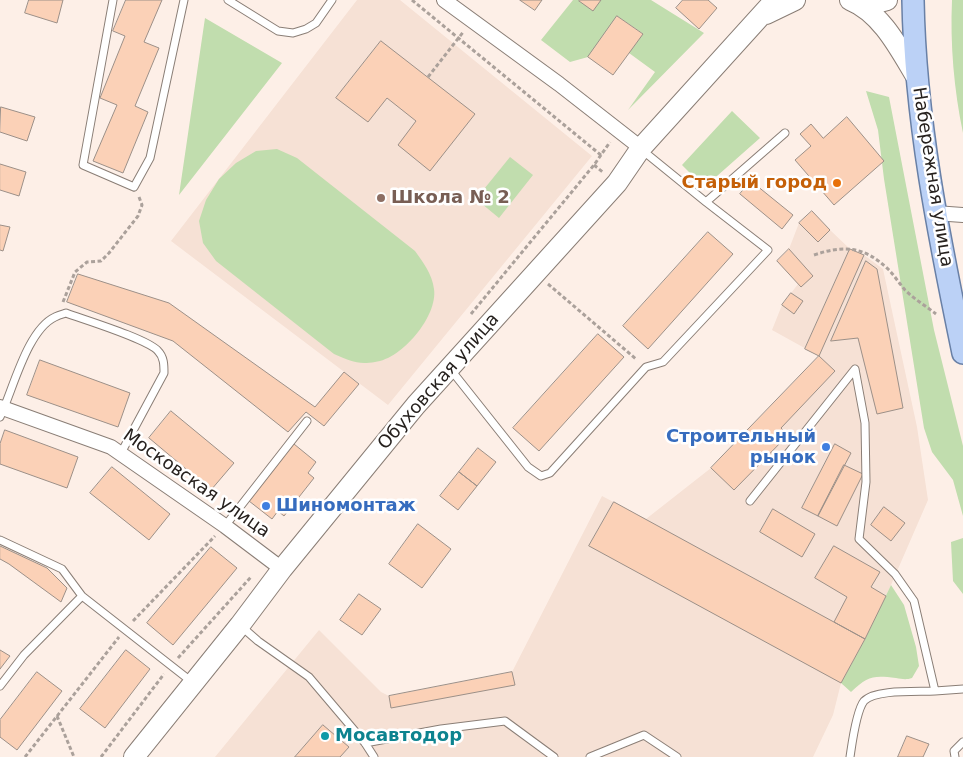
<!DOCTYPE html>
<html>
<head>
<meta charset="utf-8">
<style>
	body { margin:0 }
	canvas { display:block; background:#fdefe7 }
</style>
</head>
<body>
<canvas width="963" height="757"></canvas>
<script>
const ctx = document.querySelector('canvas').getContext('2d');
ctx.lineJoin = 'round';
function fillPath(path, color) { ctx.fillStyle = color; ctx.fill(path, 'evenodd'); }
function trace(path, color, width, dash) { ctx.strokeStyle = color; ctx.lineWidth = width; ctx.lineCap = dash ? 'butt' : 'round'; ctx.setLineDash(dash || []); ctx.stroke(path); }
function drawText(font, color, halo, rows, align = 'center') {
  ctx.font = font + ' "DejaVu Sans",sans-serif'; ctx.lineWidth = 5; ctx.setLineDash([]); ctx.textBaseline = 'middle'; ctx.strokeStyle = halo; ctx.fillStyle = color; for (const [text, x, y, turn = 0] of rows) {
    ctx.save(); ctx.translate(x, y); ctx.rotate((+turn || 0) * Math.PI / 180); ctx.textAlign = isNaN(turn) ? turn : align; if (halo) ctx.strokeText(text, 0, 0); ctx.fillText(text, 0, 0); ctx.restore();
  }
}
fillPath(new Path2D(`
	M357,0H400L592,156L388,405L171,241Z
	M799,223L830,230L850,249L864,255L883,269L917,427L928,500L891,585L865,639L841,683L833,715L813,757H215L319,630L381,692L389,696L512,672L602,496L646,519L711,468L819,356L772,330L782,305L798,284L777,261L789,249Z`), '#f6e1d5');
fillPath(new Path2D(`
	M573,0H651L704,33L628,110L655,72L629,53L642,33L617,16L588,57L570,62L541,40Z
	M952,0H963V133C954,90 950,44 952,0Z
	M205,18L282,63L179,195Z
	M866,91L889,97L934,330L963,446V516L953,480L932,452L924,428L884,179L878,130Z
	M732,111L760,138L717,176L695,178L682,165Z
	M277,149L297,158L415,251C423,262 432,274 434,289C438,316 402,359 375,362C357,365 351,361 334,354L216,261L203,243L199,221L206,200L219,179L236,163L256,151Z
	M510,157L533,175L499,218L476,199Z
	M963,538V594L953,581L951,542Z
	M891,585L904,605L916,647L919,666L912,678C906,680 902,679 896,678C873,675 868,676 851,692L841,683L865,639Z`), '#c1ddae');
const building = new Path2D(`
	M29,0H63L57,23L25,13Z
	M126,0H162L144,42L159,48L135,106L148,112L123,173L93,161L117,105L100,98L125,36L113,31Z
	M520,0H542L535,10Z
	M580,0H601L593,11L579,1Z
	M683,0H708L717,8L699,29L676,8Z
	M617,16L643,34L613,75L588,57Z
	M381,41L475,114L430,171L398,145L416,121L387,98L368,122L336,98Z
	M1,107L35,117L27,141L0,132Z
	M847,117L884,161L834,205L795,160L811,146L800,134L811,124L823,138Z
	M0,164L26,172L19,196L0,190Z
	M751,181L793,215L782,229L740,194Z
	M812,211L830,230L818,242L799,223Z
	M0,225L10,227L3,251L0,250Z
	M708,232L733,254L648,349L623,326Z
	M789,249L813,276L801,287L777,261Z
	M850,249L864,255L819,356L805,349Z
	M866,261L877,269L903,408L877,414L858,338L831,341Z
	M78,274L169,303L315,407L344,372L359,384L324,426L306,412L288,432L173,341L67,302Z
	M791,293L803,301L794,314L782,305Z
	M598,334L624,357L539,451L513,428Z
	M819,356L835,371L781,428L788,435L734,490L711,468Z
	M40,360L130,393L118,427L27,395Z
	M171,411L234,463L211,490L149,438Z
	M5,430L78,457L67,488L0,464V444Z
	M294,444L316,462L308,473L314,478L284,516L278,511L272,519L249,501Z
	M835,444L851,453L818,516L802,508Z
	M478,448L496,462L477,486L459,472Z
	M844,465L863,474L837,526L818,516Z
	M112,467L170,514L149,540L90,493Z
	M459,472L477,486L458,510L440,496Z
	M614,502L865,639L841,683L589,546Z
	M884,507L905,523L891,541L871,525Z
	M773,509L815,534L802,557L760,532Z
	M418,524L451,549L422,588L389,564Z
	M0,546L47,568L67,588L61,602L9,564L0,559Z
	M834,546L880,572L871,587L886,596L865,639L834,622L847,597L815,578Z
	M211,547L237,568L173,645L147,623Z
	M359,594L381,609L362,635L340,620Z
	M0,650L10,656L0,669Z
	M126,650L150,669L105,728L80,709Z
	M37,672L62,691L17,750L0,737V720Z
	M512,672L515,685L391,708L389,696Z
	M323,725L349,747L340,757H295Z
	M907,736L929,744L923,757H898Z`);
fillPath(building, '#fbd1b7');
trace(building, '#9c9088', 1);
const lane = new Path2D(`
	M113,0L83,165L134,187L150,158L184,0
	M228,0L278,31L293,33L306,29L316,23L332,0
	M642,150L706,202L785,133
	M451,370L528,467L541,476L550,473L646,367L663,362L768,250L706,202
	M0,417C13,390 27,330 55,317C59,315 63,314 66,313C85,320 148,339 158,351C164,357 164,365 164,373L121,453
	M750,501L855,369L865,423L866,482L859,539L895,574L914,601L935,691L963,689
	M225,526L307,421
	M0,540L62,569L82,596L192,682
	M242,627L258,641L309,677L365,743L374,757
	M0,686L24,655L82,596
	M365,743L441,729L505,721L554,757
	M590,757L644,735L677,757
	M850,757C852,744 856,711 864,701C875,689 918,692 935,691
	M955,757L954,751L963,742`);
const street = new Path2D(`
	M444,0L559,84L641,148
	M935,213L963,215
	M0,407L111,447L225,526L282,569`);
const secondary = new Path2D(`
	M850,0C882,13 900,50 917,78
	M860,4H872L887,0
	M766,14L795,0
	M134,757L240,625L282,569L416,405L617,183L641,148L775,0`);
const primary = new Path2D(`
	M913,0C915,119 939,237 963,353`);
trace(lane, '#8a7e76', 9);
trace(street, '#8a7e76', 16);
trace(secondary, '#8a7e76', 22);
trace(primary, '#6980a6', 24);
trace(new Path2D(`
	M412,0L602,156
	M428,77L464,31
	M594,165L604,173
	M814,255C843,245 864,246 888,269C894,275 899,283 905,290C914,299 926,306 936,314
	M548,284L636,359
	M63,302L75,272L87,262L101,261L109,253L138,216L142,205L139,197
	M471,314L594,165L610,142
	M133,621L215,536
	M178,658L251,577
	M57,716L74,757
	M25,757L119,637
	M101,757L164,674`), '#aba19b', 3, [4, 2.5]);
trace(lane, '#fff', 7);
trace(street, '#fff', 14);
trace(secondary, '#fff', 20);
trace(primary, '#bbd1f6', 21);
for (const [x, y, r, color] of [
	[837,183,5,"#e8710a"],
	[381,198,5,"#8d6e63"],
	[826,447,5,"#3f7fe0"],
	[266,506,5,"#3f7fe0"],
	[325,736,5,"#0f9aa8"]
]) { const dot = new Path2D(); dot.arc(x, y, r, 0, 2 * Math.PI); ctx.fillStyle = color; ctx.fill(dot); trace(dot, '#fff', 2); }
drawText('18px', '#26211e', '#fff', [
	["Набережная улица",932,177,81],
	["Обуховская улица",439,382,-49],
	["Московская улица",196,484,35]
]);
drawText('bold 18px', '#c56008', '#fff', [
	["Старый город",827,183]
], 'right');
drawText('bold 18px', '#785e54', '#fff', [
	["Школа № 2",391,198]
], 'left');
drawText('bold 18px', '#366cbe', '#fff', [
	["Строительный",816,437],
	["рынок",816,458],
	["Шиномонтаж",276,506,"left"]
], 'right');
drawText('bold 18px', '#0d838f', '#fff', [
	["Мосавтодор",335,736]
], 'left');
</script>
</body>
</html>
